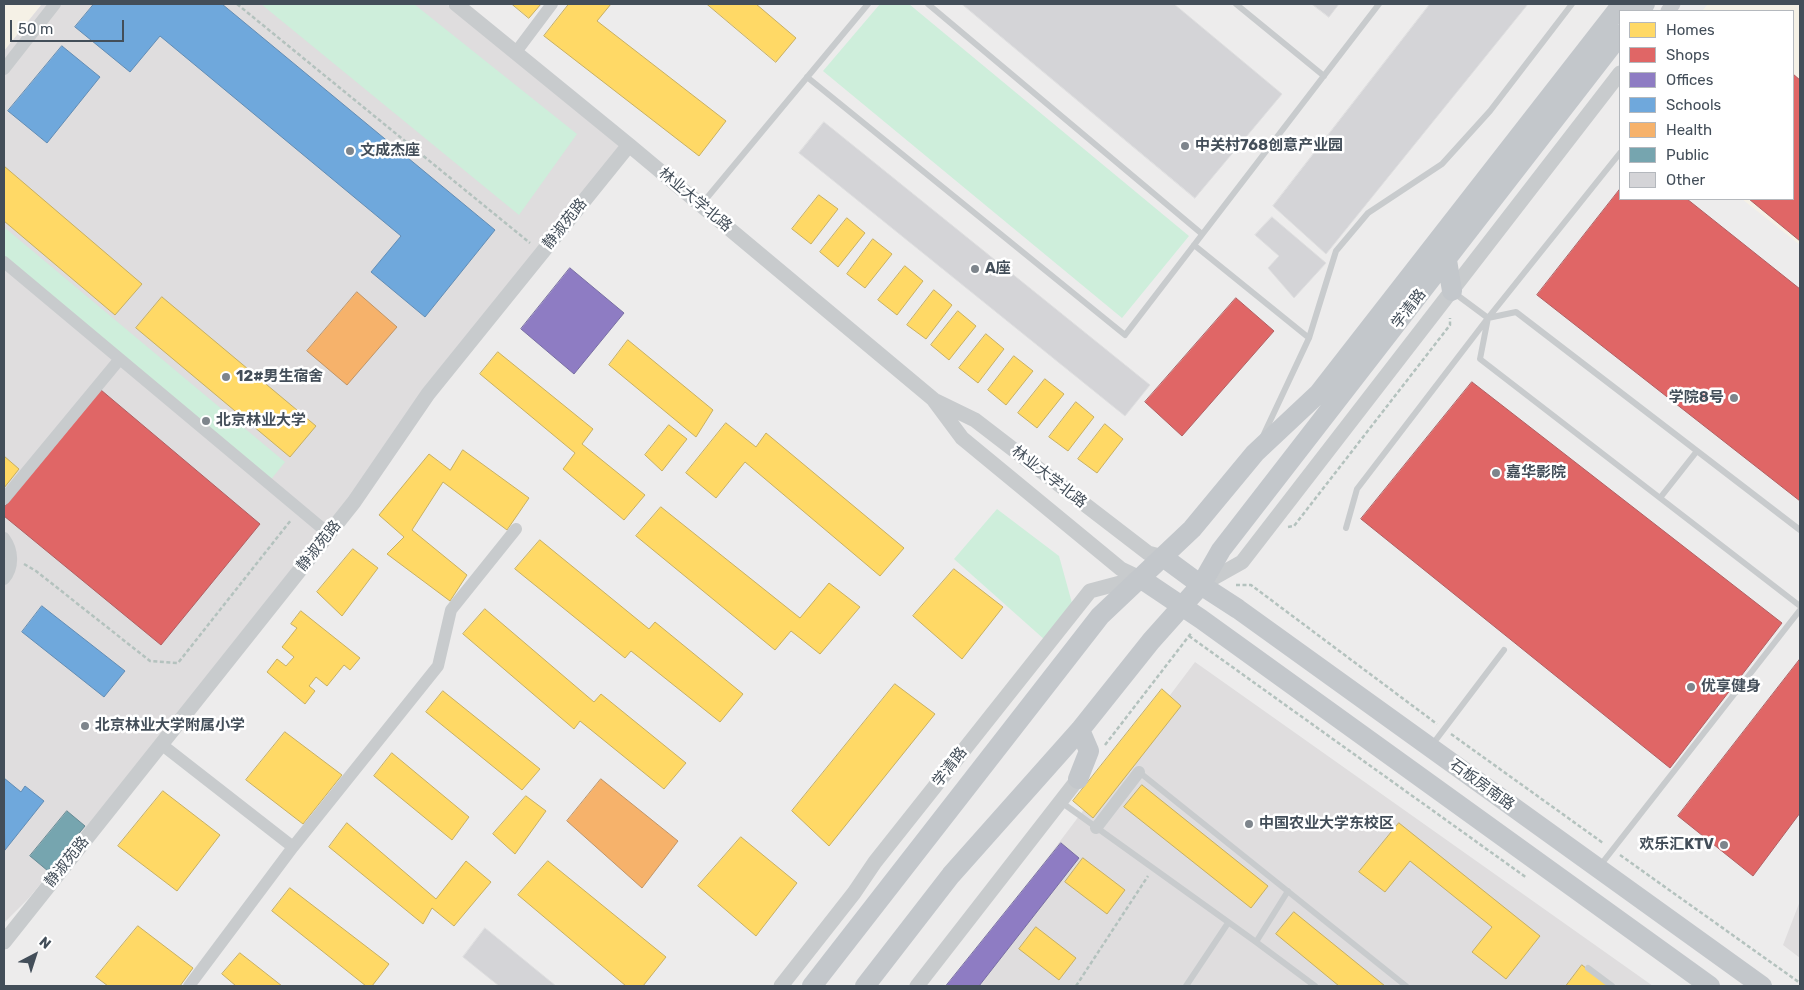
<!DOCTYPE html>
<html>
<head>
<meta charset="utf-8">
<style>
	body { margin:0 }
	#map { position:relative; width:1804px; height:990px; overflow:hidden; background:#edecec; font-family:Rubik,sans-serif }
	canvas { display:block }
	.frame { position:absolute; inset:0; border:5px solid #434e59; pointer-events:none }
	.legend { position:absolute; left:1619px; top:10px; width:175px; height:190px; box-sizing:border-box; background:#fff; border:1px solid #b4b8bd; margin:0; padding:6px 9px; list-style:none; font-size:15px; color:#434e59 }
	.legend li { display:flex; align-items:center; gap:10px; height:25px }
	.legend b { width:25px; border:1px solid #b4b8bd }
	.north { position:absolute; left:10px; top:930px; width:50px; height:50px; -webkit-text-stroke:4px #fff; paint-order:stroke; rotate:40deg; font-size:14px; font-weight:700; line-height:20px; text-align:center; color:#434e59 }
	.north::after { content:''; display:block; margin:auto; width:18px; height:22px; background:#434e59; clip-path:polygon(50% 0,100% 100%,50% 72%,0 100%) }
	.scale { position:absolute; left:10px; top:20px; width:114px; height:22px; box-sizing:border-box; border:2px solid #434e59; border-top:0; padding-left:6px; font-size:15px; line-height:18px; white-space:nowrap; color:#434e59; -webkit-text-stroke:4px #fff; paint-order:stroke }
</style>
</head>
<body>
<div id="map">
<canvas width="1804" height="990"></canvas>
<div class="frame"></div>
<ul class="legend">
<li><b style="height:14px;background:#ffd966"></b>Homes</li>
<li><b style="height:14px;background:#e06666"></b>Shops</li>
<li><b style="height:14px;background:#8e7cc3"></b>Offices</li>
<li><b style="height:14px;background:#6fa8dc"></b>Schools</li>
<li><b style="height:14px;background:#f6b26b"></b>Health</li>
<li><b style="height:14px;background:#76a5af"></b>Public</li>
<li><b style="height:14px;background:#d4d4d7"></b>Other</li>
</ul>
<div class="north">N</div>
<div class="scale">50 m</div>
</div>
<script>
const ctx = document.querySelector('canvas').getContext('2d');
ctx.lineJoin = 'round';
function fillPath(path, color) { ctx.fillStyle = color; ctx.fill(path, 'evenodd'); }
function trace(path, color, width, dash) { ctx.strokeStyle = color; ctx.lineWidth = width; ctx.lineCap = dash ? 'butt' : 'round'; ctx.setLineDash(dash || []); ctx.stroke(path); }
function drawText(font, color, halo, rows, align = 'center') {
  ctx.font = font + ' Rubik,"Noto Sans SC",sans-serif'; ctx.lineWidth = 5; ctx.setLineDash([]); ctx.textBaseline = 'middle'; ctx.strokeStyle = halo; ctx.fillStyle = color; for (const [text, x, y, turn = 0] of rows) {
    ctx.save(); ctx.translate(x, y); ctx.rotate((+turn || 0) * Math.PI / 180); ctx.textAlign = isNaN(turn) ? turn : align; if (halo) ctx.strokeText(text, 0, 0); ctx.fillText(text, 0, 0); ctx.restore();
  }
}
fillPath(new Path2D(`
	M4,4H42L4,51Z
	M1708,4H1800V245L1742,199H1793V11H1702Z`), '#f5f1e6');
fillPath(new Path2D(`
	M42,4H446L629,145L91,823L28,899L4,923V51Z
	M1195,662L1653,986H951Z
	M1800,901V958L1783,945Z`), '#dfddde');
fillPath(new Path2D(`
	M261,4H414L577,134L519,215Z
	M880,4H909L1189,236L1122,318L823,71Z
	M4,227L285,462L269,482L4,256Z
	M997,509L1059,556L1072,603L1045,640L954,559Z`), '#ceeedb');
const homes = new Path2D(`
	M512,4H541L529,18Z
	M569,4H611L597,21L726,121L699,156L544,36Z
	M707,4H756L796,38L776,62Z
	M4,166L142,284L115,315L4,221Z
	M819,195L838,209L811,244L792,229Z
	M847,218L865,233L838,267L820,252Z
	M873,239L892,254L865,288L847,274Z
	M905,266L923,281L897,315L878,300Z
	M934,290L952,305L926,339L907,325Z
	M162,297L316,426L290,457L136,328Z
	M958,311L976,326L949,360L931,345Z
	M986,334L1004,349L978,383L959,368Z
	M628,340L713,410L696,437L609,365Z
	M498,352L593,429L582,444L645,495L624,520L563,469L575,453L480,374Z
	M1014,356L1033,371L1006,405L988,390Z
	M1045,379L1064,394L1037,428L1018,413Z
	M1076,402L1094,417L1068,451L1049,437Z
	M726,423L756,447L766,433L904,548L880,576L745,462L716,498L686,473Z
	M1105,424L1123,439L1097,473L1078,459Z
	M669,425L687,439L662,471L645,455Z
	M463,450L529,498L507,530L443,482L412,530L467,575L450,601L387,554L404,537L379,515L429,454L450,470Z
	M4,456L19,469L4,488Z
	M661,507L800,618L829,583L860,607L820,654L791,631L775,650L636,536Z
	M540,540L649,629L655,622L743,694L720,722L631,651L625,658L515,569Z
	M353,549L378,568L342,616L317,592Z
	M954,569L1003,607L962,659L913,616Z
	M485,609L594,702L601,694L686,763L664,789L580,721L574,729L463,634Z
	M301,611L360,658L350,670L344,665L327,686L316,677L309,686L315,691L305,704L267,672L277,659L286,666L294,657L282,647L297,628L291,624Z
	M895,684L935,714L829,846L792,811Z
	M1162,689L1181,706L1093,818L1073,801Z
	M443,691L540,769L522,790L426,712Z
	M285,732L342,775L303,824L246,780Z
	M392,753L469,817L452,840L374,776Z
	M1142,785L1268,886L1251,908L1124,807Z
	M163,791L220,835L177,891L118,846Z
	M526,796L546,811L515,854L493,834Z
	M347,823L436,899L466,861L491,882L454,926L432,908L423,924L329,847Z
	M1399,823L1540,936L1506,979L1472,952L1492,927L1410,861L1385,892L1359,872Z
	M741,837L797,883L756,936L698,886Z
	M1083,858L1125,890L1107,914L1065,882Z
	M548,861L666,957L643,986H626L518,895Z
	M290,888L389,964L372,986H366L272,911Z
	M1294,912L1385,986H1339L1276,934Z
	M138,926L193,968L180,986H108L96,977Z
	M1036,927L1076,958L1059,980L1019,949Z
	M240,953L282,986H236L222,974Z
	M1582,965L1609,986H1566Z`);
fillPath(homes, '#ffd966');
trace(homes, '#c7af62', 1);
const shops = new Path2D(`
	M1793,74L1800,80V241L1749,199H1793Z
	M1620,189V199H1687L1800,289V501L1537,295Z
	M1236,298L1274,331L1182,436L1145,402Z
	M1472,382L1782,623L1670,768L1361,519Z
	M101,390L260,524L161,645L4,516V508Z
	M1800,659V813L1753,876L1678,816Z`);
fillPath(shops, '#e06666');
trace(shops, '#b15f62', 1);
const offices = new Path2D(`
	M570,268L624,313L574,374L521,329Z
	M1061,843L1079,858L979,986H946Z`);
fillPath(offices, '#8e7cc3');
trace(offices, '#786ea3', 1);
const schools = new Path2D(`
	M94,4H222L495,230L425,317L371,272L401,236L160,36L130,72L75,27Z
	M62,46L100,77L47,143L8,111Z
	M42,606L125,671L104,697L22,632Z
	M4,778L21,792L25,786L44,801L5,850Z`);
fillPath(schools, '#6fa8dc');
trace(schools, '#628db5', 1);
const health = new Path2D(`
	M357,292L397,327L347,385L307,351Z
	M601,779L678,841L642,888L567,821Z`);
fillPath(health, '#f6b26b');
trace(health, '#c09466', 1);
const public = new Path2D(`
	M67,811L85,826L48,871L30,856Z`);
fillPath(public, '#76a5af');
trace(public, '#678b95', 1);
const building = new Path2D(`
	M962,4H1174L1282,94L1195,198Z
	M1312,4H1339L1329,17Z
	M1430,4H1528L1326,254L1273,206Z
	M824,122L1150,385L1125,416L799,153Z
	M1272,217L1326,263L1294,298L1268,268L1279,256L1255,235Z
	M485,928L556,986H499L463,957Z`);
fillPath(building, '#d4d4d7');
trace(building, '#dededf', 1);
trace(new Path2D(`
	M237,4L530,243
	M1288,527L1294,526L1450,325V318
	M24,564L36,571L150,661L178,663L291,520
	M1236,585H1251L1437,724
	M1189,636L1527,878
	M1451,734L1603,843
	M1105,745L1192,632
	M1620,855L1800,983
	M1076,986L1148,876`), '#b4c2be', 2.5, [4, 2.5]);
trace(new Path2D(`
	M928,4L1202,234
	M1236,4L1324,76
	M807,77L1125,335L1379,4
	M701,205L868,4
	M1194,245L1309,338
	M1453,292L1488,318
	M1263,436L1309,338L1336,251L1368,213L1442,164L1490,111L1572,4
	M1660,498L1697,451
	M1346,528L1357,489L1488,318L1620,153
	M1800,530L1516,312L1488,318L1480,359L1800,606
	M1432,745L1504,650
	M1139,772L1406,986
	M1061,802L1256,942L1315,986
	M1599,867L1800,610
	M1256,942L1288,891
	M1588,968L1612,986
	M1186,986L1228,923`), '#c8cbcd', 6);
trace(new Path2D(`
	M516,52L552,4
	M4,69L55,4
	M4,262L329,534
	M4,499L119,360
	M4,538C13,550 14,567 4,579
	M161,744L293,847
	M1096,828L1139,772
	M189,986L293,847L438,666L451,610L516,529`), '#c8cbcd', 12);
trace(new Path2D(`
	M456,4L629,145L933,399L962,438L1121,569L1140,578
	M1668,11L1673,4
	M936,401L975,420L1148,553L1163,557
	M1201,585L1242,562L1620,73
	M4,942L354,502L428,394L629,145
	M781,986L854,893L875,862L1090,591L1139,578
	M917,986L1078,779`), '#c8cbcd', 15);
trace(new Path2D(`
	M1639,11L1645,4
	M1447,260L1452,291
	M1163,557L1201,585L1238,609L1762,986
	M1140,578L1201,619L1710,986
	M1078,779L1089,751L1080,730
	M812,986L1100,616L1192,529L1255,453L1319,393L1622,4
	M865,986L951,875L1080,730L1151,641L1201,585L1221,550L1620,35`), '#c3c7cb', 20);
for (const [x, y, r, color] of [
	[1185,146,5,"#7e858c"],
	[350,151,5,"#7e858c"],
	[975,269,5,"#7e858c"],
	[226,377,5,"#7e858c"],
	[1734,398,5,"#7e858c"],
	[206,421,5,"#7e858c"],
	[1496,473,5,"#7e858c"],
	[1691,687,5,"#7e858c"],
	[85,726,5,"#7e858c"],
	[1249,824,5,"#7e858c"],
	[1724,845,5,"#7e858c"]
]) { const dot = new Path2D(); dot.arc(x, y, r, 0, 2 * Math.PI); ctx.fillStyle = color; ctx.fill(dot); trace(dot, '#fff', 2); }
drawText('bold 15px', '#434e59', '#fff', [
	["中关村768创意产业园",1195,146],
	["文成杰座",360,151],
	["A座",985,269],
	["12#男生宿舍",236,377],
	["学院8号",1724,398,"right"],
	["北京林业大学",216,421],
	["嘉华影院",1506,473],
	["优享健身",1701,687],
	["北京林业大学附属小学",95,726],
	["中国农业大学东校区",1259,824],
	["欢乐汇KTV",1714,845,"right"]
], 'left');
drawText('15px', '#434e59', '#fff', [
	["林业大学北路",695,200,40],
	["静淑苑路",565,224,-51],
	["学清路",1409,309,-52],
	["林业大学北路",1049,477,38],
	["静淑苑路",319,546,-51],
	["学清路",950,767,-52],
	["石板房南路",1482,785,36],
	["静淑苑路",67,862,-51]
]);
</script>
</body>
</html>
